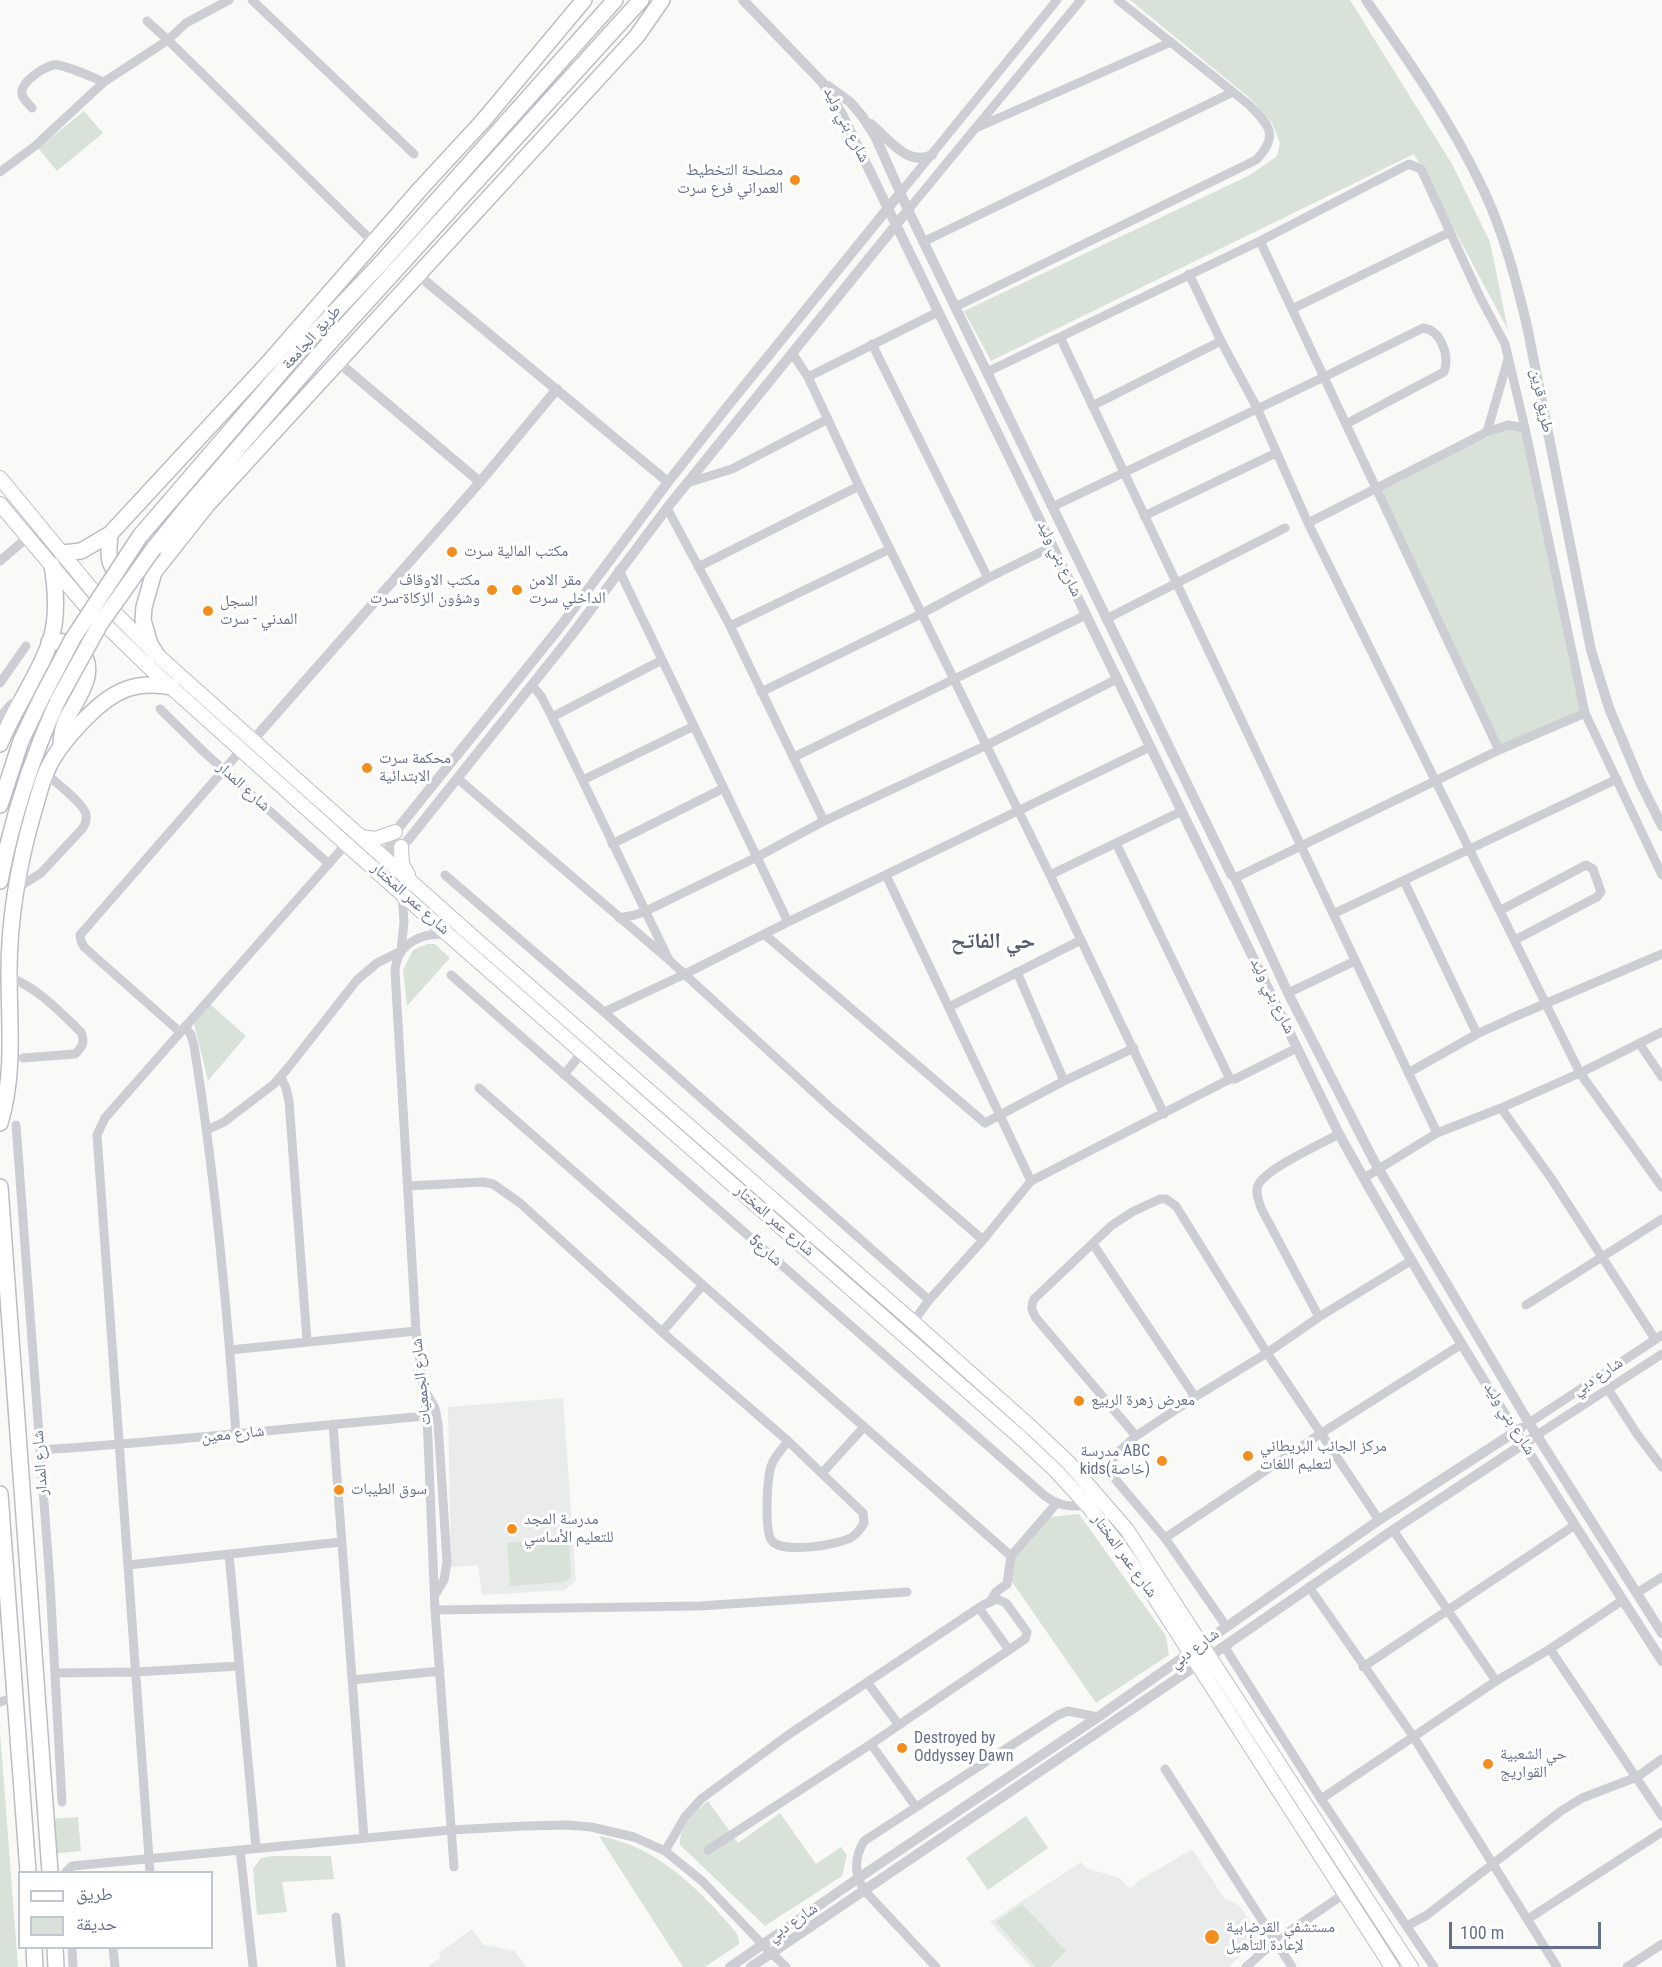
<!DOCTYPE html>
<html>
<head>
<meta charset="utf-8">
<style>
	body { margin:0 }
	#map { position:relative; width:1662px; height:1967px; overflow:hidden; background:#f9faf8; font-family:"Roboto Condensed","Noto Naskh Arabic",sans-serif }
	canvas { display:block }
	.legend { position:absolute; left:18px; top:1871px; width:195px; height:78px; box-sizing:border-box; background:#fff; border:2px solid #c2c6d1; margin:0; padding:8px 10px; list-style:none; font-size:18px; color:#66708b }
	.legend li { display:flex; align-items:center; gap:12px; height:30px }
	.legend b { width:30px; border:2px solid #c2c6d1 }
	.scale { position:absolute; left:1449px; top:1922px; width:152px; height:27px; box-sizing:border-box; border:3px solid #66708b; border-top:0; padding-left:8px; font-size:18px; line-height:21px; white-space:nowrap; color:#66708b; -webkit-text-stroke:4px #fff; paint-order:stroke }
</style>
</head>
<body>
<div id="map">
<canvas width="1662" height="1967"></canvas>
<ul class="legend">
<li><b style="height:8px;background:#fff"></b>طريق</li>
<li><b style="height:16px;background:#d9e2d8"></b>حديقة</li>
</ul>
<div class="scale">100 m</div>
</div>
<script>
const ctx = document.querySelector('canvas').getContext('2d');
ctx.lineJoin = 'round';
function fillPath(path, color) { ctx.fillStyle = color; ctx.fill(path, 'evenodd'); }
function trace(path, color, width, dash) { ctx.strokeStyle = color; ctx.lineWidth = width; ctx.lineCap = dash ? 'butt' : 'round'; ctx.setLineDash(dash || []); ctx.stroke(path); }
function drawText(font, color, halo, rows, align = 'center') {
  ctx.font = font + ' "Roboto Condensed","Noto Naskh Arabic",sans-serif'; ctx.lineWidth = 6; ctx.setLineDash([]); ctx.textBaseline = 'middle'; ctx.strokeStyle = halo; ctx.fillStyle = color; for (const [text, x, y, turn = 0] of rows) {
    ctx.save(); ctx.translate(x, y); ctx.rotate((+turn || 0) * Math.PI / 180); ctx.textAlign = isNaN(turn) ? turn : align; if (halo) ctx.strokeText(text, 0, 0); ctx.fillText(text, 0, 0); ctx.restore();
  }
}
fillPath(new Path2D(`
	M563,1398L576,1581L565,1590L482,1595L478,1565L451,1567L448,1407Z
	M1192,1849L1225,1899L1239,1905L1255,1928L1256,1938L1251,1946L1229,1967H1031L990,1922L1081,1862L1086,1868L1120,1878L1130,1889L1140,1880Z
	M472,1929L484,1945L515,1951L526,1967H428L441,1957L439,1953Z`), '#eaebeb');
fillPath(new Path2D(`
	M1130,0H1350L1452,164L1490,242L1508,330L1414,154L991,361L964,311L1250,175L1277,156L1280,143L1272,123L1252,100Z
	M84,111L103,133L57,171L38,148Z
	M1509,427H1515L1524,435L1586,712L1499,753L1373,491Z
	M427,944H435L450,958L407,1006L403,970L413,950Z
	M207,1005H211L246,1036L208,1081L194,1024Z
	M1079,1514L1166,1636L1169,1655L1096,1703L1010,1579V1562L1049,1517Z
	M569,1539L571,1577L565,1582L510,1586L507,1543Z
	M0,1731L18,1967H0Z
	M708,1801L738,1843L780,1813L816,1864L841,1847L847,1855L842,1876L765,1926L680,1845C678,1828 696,1810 708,1801Z
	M1026,1816L1048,1848L988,1890L966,1858Z
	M78,1817L81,1851L52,1854L49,1819Z
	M599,1836C657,1846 698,1888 735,1931L738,1936L739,1944L705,1967H683Z
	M272,1856H331L334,1879L282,1882L287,1912L257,1915L253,1869L261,1858Z
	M1022,1904L1066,1951L1050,1967H1036L996,1922Z`), '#d9e2d8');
const primary = new Path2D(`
	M0,478L94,592L157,655L464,929L913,1322L1033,1429L1069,1463L1127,1530L1411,1967
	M0,504L84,604L152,670L402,894L1022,1439L1057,1472L1088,1506L1115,1540L1146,1584L1392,1967
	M362,837L375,839L395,832
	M401,847L402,864L408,875`);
const trunk = new Path2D(`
	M110,534C108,554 106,570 127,579
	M140,536L311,337L384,260L615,0
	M154,548L188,506L324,349L641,0
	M62,553L81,551L110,534L270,361L422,187L483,121L584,0
	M49,642C61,641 72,641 80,650C100,672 76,699 66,720C62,729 61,738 61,747
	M157,655L150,644L143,620L144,607L154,572L207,505L637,36L662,0
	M0,744C14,708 40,674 51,639C58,615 56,589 52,565
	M0,805L21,741L41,699
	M0,881C12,818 31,760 57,702
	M0,1123C15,1074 9,1023 9,973C9,917 19,861 35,807C39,794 42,780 48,768C57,749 72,732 87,717C113,691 134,680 172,687
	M0,1187L50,1872
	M0,1494L28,1872
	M34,1948L35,1967
	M55,1948L56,1967`);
trace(primary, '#bdbfc5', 16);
trace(trunk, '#bcbec3', 18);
trace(new Path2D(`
	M252,0L414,154
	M147,21L168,40L186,23L229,0
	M32,108C28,103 21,98 22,92C22,81 48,63 58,65C73,68 89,76 104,82
	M976,128L1171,42
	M0,172L35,146L104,82L168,40L374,243
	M901,192L1057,0
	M908,210L1081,0
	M1260,241L1499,750
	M923,242L1233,92
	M1189,274L1221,341L1257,408L1308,523L1580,1073L1662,1187
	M955,307L1256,160C1280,136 1269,124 1248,104L1118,0
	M1292,309L1450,232
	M1060,337L1437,1133
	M872,344L988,578
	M792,353L808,377L859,486L1050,875L1164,1114
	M987,372L1260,241L1409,164L1421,169L1480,297L1505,344L1525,428L1585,713L1662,875
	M808,377L938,312
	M1092,406L1221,341
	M1487,432L1508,359
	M687,483L732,469L828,419
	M1052,507L1324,377L1423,328C1441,330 1450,356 1444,372L1346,424
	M667,508L730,626L824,821
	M1144,516L1276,453
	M1308,523L1487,432L1508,425L1525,428
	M0,561L28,537
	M698,567L859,486
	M619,570L788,922
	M1106,619L1285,528
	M730,626L890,549
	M0,683L26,646
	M532,685L541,696L552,717L669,960L832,1109L983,1240
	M761,692L921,614L988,578L1053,546
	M160,709L205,753L329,864
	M552,717L662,660
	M794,757L1086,615
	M457,778L667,958
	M583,780L694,726
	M1116,843L1230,1079
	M612,844L724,788
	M445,875L604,1012L929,1300
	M886,875L1031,1181
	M1050,875L1182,811
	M1235,878L1499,750L1585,713
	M1404,881L1477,1034
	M16,889L41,873L82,829C85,825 87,821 86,815C85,804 55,782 45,773
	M1501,910L1586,865L1593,869L1601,892L1597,897L1515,940
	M1333,914L1617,779
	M619,918L635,915L646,911L757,857L824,821L987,745L1117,679
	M764,934L985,1123L1064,1081L1134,1048
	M449,935C423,931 397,943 395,971L416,1331L427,1416L435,1610L454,1867
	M1017,972L1064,1081
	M451,975L1045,1496C1060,1507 1069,1506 1088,1506
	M9,977C38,988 59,1011 81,1032C85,1041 83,1047 75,1054L23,1058
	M1288,993L1355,961
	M949,1007L1081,940
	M604,1012L685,974L788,922L1150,747
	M185,1026L191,1035L194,1046C215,1175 227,1305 236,1435
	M180,1032L84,947L81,941L80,935L242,749
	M1639,1043L1662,1077
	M1408,1073L1477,1034L1514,1017L1662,954
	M564,1075L582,1052
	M281,1077L286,1088L289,1101L307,1341
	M479,1088L1011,1556
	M1501,1108L1551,1178L1655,1339
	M16,1125L50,1583L62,1802
	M207,1130L224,1122L274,1084L287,1069L357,980L377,963L401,951L404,922L402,894L412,882
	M1364,1178L1437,1133L1501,1108L1580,1073L1662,1032
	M408,1186L483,1182L493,1184L520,1203L662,1332L788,1441L863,1513L864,1523C861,1528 857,1534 852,1537C839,1545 783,1554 772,1541C764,1532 767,1475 772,1464C775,1456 783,1448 788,1441
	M1093,1244L1195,1397
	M1526,1305L1662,1219
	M1319,1317L1261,1208C1259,1201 1255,1193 1258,1185C1267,1168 1321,1144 1339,1134
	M913,1322L929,1300L983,1240L1031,1181L1230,1079H1235L1297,1048
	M662,1332L702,1286
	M230,1350L416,1331
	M424,1389L435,1408L438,1423L447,1562L444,1580L435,1595
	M1608,1389L1637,1434L1662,1467
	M1529,1423L1662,1335
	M333,1424L364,1838
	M1537,1435L1662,1354
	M1136,1436L1036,1318C1032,1311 1030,1307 1034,1299L1111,1226L1132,1212L1160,1199H1166L1176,1206L1267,1353L1379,1520
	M40,1450C169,1442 298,1427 427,1416
	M822,1473L864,1427
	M1393,1530L1496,1681
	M1165,1538L1320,1434L1462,1344
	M229,1554L256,1848
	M128,1565L341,1542
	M1309,1587L1413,1736L1557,1967
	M1637,1593L1662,1577
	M991,1600L996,1592L1007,1584L1011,1556L1056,1504
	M435,1610L700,1606L907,1592
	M1226,1626L1165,1538L1115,1479L1112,1472L1111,1465L1114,1456L1136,1436L1195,1397L1267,1353L1319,1317L1412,1260
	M1224,1646L1321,1799L1434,1967
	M1550,1649L1662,1816
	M1363,1667L1575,1525
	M55,1673L136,1672L239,1666
	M352,1680L440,1671
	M867,1682L899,1725
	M0,1702L15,1697
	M871,1744L916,1807
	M1165,1769L1292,1967
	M1321,1799L1496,1681L1550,1649L1623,1600
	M240,1850L253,1967
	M708,1850L871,1744L1009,1650
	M665,1851L685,1817L701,1799L788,1735L983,1605L997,1599L1006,1603L1027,1632L1025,1639L1009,1650L979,1608
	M66,1872L72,1866L451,1830L525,1826L567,1825L591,1827L634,1837L665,1851L702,1881L762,1944L786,1967
	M150,1872L97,1135L105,1118L347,843
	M336,1917L341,1967
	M1528,1919L1662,1832
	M1407,1926L1427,1915L1561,1811L1582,1798L1637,1777L1662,1759
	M72,1948L73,1967
	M113,1948L115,1967
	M936,1967L864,1890C854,1874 854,1858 864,1841L1058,1715L1068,1711L1098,1717
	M1246,1967L1275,1941L1344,1894
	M1627,1967L1662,1944`), '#ccced3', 9);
trace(new Path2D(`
	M743,0L822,82L842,114L1339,1134C1439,1315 1551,1488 1662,1661
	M1366,0C1409,61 1452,123 1484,191C1504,234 1516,280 1527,326L1591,650L1609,708L1640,782L1662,826
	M828,86L850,102L862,116L875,136L908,210L1231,874L1235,878L1288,993L1374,1161L1529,1423L1662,1633
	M871,124C889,139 907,167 932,155
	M418,275L668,482
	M338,362L480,482
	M0,718L11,705L19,700
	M254,739L480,482L557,389
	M385,858L395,832L560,627L668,482L727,407L901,192
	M376,869C385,858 398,851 408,840L571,636L667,508L908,210
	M730,1967L857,1879L1098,1717L1379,1520L1521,1428
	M751,1967L1197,1665L1393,1530L1537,1435`), '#ccced3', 10);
trace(primary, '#fff', 14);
trace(trunk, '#fff', 15);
const trunkBridge = new Path2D(`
	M41,699L72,640L140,536
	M57,702L100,624L154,548`);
trace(trunkBridge, '#bcbec3', 18, []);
trace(trunkBridge, '#fff', 15);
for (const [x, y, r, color] of [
	[795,180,6,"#f38e1e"],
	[452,552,6,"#f38e1e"],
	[492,590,6,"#f38e1e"],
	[517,590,6,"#f38e1e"],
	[208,611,6,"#f38e1e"],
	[367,768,6,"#f38e1e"],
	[1079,1401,6,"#f38e1e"],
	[1248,1456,6,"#f38e1e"],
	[1162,1461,6,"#f38e1e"],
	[339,1490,6,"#f38e1e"],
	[512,1529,6,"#f38e1e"],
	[902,1748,6,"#f38e1e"],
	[1488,1764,6,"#f38e1e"],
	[1212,1937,8,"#f38e1e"]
]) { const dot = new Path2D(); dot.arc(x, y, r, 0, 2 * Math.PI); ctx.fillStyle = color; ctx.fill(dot); trace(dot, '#fff', 2); }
drawText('16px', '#66708b', '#fff', [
	["شارع بني وليد",846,125,63],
	["طريق الجامعة",312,338,-48],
	["طريق قرين",1541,401,79],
	["شارع بني وليد",1059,559,64],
	["شارع المدار",243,787,42],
	["شارع عمر المختار",410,899,42],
	["شارع بني وليد",1272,996,64],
	["شارع عمر المختار",774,1221,41],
	["شارع5",765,1251,41],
	["شارع دبي",1598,1377,-33],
	["شارع الجمعيات",422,1382,-96],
	["شارع بني وليد",1509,1419,58],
	["شارع معين",233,1435,-6],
	["شارع المدار",41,1463,-94],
	["شارع عمر المختار",1124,1556,54],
	["شارع دبي",1195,1649,-36],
	["شارع دبي",793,1923,-34]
]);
drawText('16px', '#66708b', '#fff', [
	["مصلحة التخطيط",783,171,"right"],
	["العمراني فرع سرت",783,189,"right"],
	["مكتب المالية سرت",464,552],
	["مكتب الاوقاف",480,581,"right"],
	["وشؤون الزكاة-سرت",480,599,"right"],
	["مقر الامن",529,581],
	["الداخلي سرت",529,599],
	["السجل",220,602],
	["المدني - سرت",220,620],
	["محكمة سرت",379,759],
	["الابتدائية",379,777],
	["معرض زهرة الربيع",1091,1401],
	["مركز الجانب البريطاني",1260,1447],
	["لتعليم اللغات",1260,1465],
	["مدرسة ABC",1150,1452,"right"],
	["kids(خاصة)",1150,1470,"right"],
	["سوق الطيبات",351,1490],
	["مدرسة المجد",524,1520],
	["للتعليم الأساسي",524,1538],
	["Destroyed by",914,1739],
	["Oddyssey Dawn",914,1757],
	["حي الشعبية",1500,1755],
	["القواريج",1500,1773],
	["مستشفي القرضابية",1226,1928],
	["لإعادة التأهيل",1226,1946]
], 'left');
drawText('bold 22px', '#555c70', '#fff', [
	["حي الفاتح",993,942]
]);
</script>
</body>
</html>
